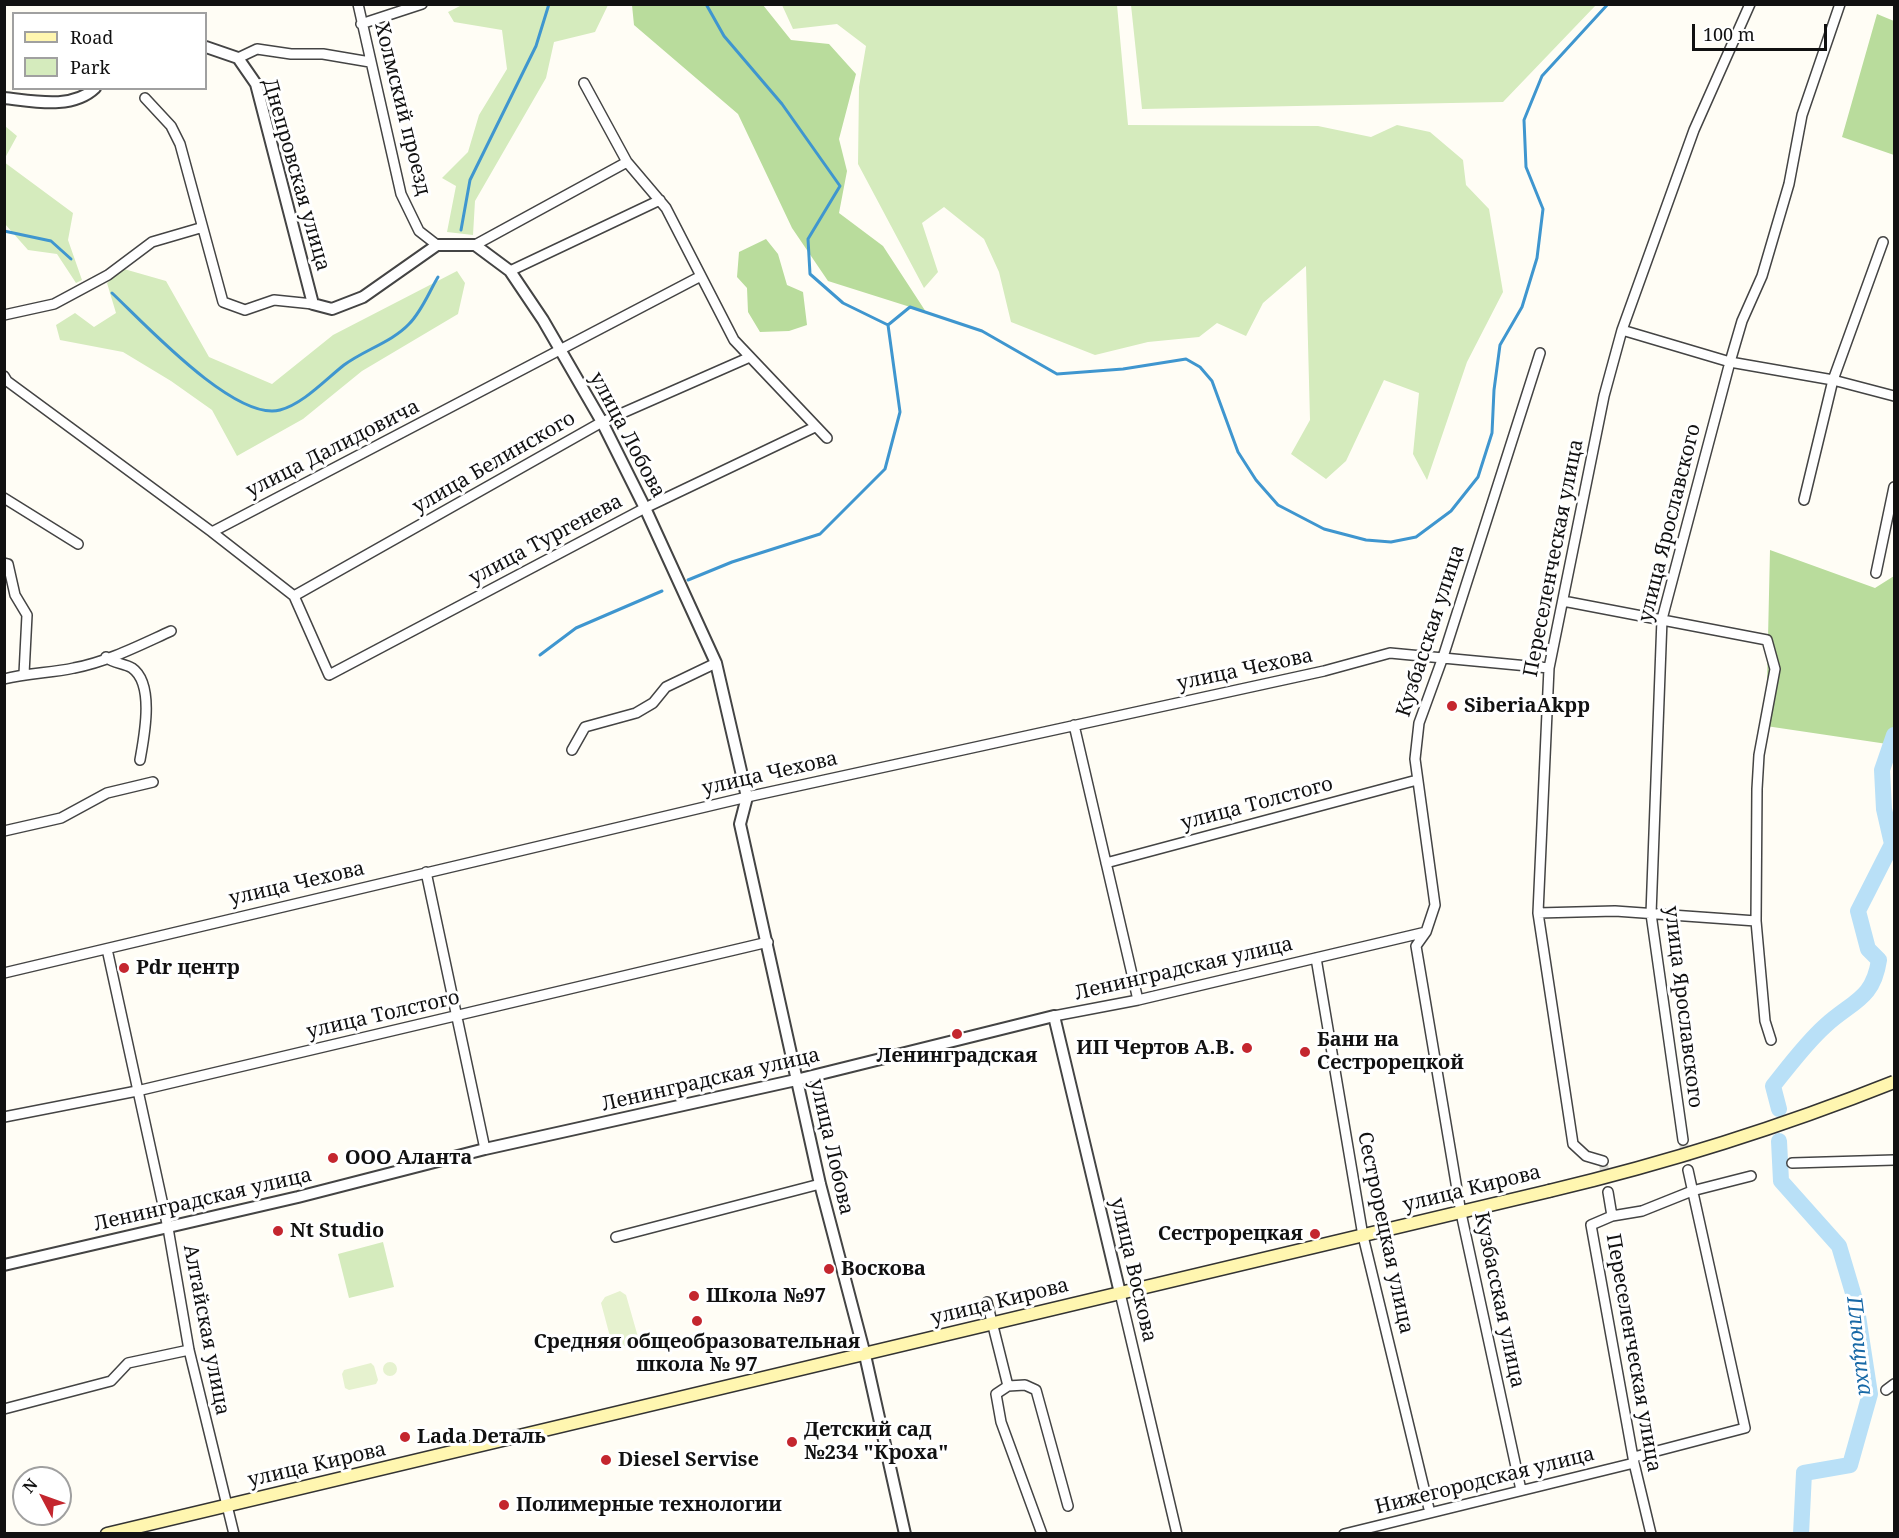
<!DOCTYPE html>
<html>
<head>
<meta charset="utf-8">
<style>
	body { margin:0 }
	#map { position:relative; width:1899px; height:1538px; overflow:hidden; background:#fffdf5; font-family:"Noto Serif",serif }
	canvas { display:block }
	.frame { position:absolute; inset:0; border:6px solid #111; pointer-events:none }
	.legend { position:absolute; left:12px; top:12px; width:195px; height:78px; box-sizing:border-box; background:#fff; border:2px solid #a0a0a0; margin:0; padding:8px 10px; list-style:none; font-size:18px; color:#111 }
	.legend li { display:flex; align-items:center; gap:12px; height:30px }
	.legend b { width:30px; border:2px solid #a0a0a0 }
	.north { position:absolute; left:12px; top:1466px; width:60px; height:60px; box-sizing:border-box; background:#fff; border:2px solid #a0a0a0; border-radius:50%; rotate:311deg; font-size:16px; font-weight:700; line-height:24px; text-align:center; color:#111 }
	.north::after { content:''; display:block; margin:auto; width:21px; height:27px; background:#c4262e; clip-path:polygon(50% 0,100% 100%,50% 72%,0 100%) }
	.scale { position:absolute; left:1692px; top:24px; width:135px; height:27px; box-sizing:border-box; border:3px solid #111; border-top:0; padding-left:8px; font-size:18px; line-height:21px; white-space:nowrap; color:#111; -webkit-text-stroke:4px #fff; paint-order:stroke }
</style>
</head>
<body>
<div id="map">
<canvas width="1899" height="1538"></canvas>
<div class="frame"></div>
<ul class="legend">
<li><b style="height:8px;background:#fff6b0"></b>Road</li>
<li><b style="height:16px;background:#d5ebbd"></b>Park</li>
</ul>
<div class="north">N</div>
<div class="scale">100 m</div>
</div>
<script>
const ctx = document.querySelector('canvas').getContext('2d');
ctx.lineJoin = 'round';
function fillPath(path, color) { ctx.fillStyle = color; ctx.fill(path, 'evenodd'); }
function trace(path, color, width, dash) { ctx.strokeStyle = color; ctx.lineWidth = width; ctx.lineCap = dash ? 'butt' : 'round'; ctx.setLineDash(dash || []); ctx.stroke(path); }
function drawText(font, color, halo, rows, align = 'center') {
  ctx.font = font + ' "Noto Serif",serif'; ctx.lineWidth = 6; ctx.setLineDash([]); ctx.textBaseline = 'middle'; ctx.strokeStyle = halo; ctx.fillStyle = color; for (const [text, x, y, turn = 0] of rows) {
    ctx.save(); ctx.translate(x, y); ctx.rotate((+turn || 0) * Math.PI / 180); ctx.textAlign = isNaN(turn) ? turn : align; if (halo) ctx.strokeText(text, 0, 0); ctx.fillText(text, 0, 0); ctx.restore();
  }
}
fillPath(new Path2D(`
	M462,5H608L595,32L554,42L546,78L475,201L473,235L447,232L456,186L442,178L468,152L479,115L507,69L502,30L454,22L448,12Z
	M782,5H1117L1128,125L1318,126L1371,137L1397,125L1430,132L1463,160L1466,185L1489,209L1503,292L1467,362L1427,480L1413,454L1419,393L1384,380L1346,461L1326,479L1291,454L1310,420L1306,266L1263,303L1246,336L1217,323L1199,337L1148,342L1095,355L1011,322L999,272L984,239L944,207L922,223L938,272L924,288L858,164L859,87L866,46L837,24L793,29Z
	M1131,5V4L1596,5L1503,102L1142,109Z
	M5,126L17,136L5,158Z
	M4,162L73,213L68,240L82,280L76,283L57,254L28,250L5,224Z
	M124,269L166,281L209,357L272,384L333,335L457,271L465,283L458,314L362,371L303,419L237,456L212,410L171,381L123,352L60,340L56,325L75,313L94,327L116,313L107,283Z
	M383,1242L394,1287L349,1298L338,1254Z`), '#d5ebbd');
fillPath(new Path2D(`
	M632,5H763L791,40L829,44L856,74L839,139L847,171L839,213L883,246L926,312L828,281L792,228L738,114L634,25Z
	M1877,14L1894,21V155L1842,137Z
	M766,239L778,254L787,285L803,292L807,325L789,331L760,332L748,312L747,288L737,277L739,252Z
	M1770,550L1875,588L1894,576V745L1766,726Z`), '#b9dc9c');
fillPath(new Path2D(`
	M620,1291L626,1295L638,1337L634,1344L619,1347L612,1344L601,1303L605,1297Z
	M383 1369a7 7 0 1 1 14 0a7 7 0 1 1-14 0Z
	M371,1363L374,1366L378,1380L376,1384L349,1390L345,1388L342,1374L344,1370Z`), '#e6f2cf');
trace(new Path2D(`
	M706,4L724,36L782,104L840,186L808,239L810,274L843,303L888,325L910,307L982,331L1057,374L1123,369L1186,359L1200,367L1212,381L1238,452L1256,480L1278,505L1324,529L1366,540L1391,542L1416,537L1451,511L1478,477L1492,433L1494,390L1500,345L1522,307L1537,258L1543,209L1526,167L1524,120L1542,76L1608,4
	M461,230L470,180L536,46L549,4
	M4,231L51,241L71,259
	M112,293C144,323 235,422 280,410C303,404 325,380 344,365C364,350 392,342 409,324C422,311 429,292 438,277
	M688,580L732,562L820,534L885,469L900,412L888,325
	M540,655L576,628L662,591`), '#3f96cf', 3);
trace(new Path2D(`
	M1779,1109L1773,1086C1789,1066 1806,1043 1825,1026C1852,1001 1873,1000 1879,960L1868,949L1858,911L1892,844L1884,809L1882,770L1894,735
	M1779,1141L1781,1181L1839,1246L1856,1303L1870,1394L1850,1465L1804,1473L1801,1534`), '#b9e0f7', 16);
trace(new Path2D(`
	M1683,1140L1688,1170
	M1603,1161L1608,1192`), '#dbdad3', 9, [9, 4.5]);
const minor = new Path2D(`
	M358,4L401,194L419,231L437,245
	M361,24L422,4
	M238,58L257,49L291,54H323L370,62
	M584,83L627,162L666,208L734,340L827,438
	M145,98L171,126L180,144L223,302L245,310L274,300L313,304
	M475,245L627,162
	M510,271L660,200
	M4,315L54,304L108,275L152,242L200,228
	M1622,330L1730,362L1833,380L1894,396
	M4,376L7,381L212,532L701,276
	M4,498L78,544
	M1804,500L1833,380L1883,242
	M212,532L294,596L329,675L645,508L815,427
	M4,563L8,564L15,595L27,615L24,674
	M1876,573L1894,487
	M294,596L602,422L750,357
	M1563,601L1767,640L1775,669L1759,755L1757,789L1756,921L1765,1021L1771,1040
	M106,657C114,664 124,663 132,668C155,684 144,737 140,760
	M4,679C28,673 51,673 74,668C107,662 140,645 171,631
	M1074,725L1138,1000
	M572,750L585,727L636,713L653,703L666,687L716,663
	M4,831L61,818L107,793L153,782
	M1106,863L1417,780
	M426,872L485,1149
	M1538,913L1615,911L1756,921
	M107,949L168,1228L189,1350L234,1534
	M1316,958L1363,1236L1430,1513
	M4,973L747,797L1324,671L1390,653L1549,668
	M1054,1016L1138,1000L1426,932
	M4,1117L137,1091L768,942
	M1683,1140L1651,914L1662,619L1730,362L1742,321L1762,276L1789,184L1802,115L1840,4
	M1603,1161L1586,1156L1573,1144L1538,913L1549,668L1604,396L1622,330L1694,130L1750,4
	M1792,1163L1894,1160
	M1608,1192L1612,1216L1591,1225L1634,1463L1651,1534
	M1612,1216L1642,1211L1692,1191L1751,1176
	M616,1237L820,1184
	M1120,1293L1177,1534
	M987,1302L1008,1386L996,1394L1001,1422L1042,1534
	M1008,1386L1025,1385L1036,1390L1068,1506
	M1886,1390L1894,1384
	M4,1409L111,1381L128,1363L189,1350
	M1634,1457L1745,1428L1688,1170
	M1521,1490L1461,1213L1416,946L1426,932L1435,905L1415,759L1419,723L1443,657L1540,353
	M1344,1534L1634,1463`);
const tertiary = new Path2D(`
	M206,47L238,58L256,84L313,304L332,309L363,297L437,245H475L510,271L543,320L602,422L645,508L716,663L747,797L740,824L820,1184L865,1355L905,1534
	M4,98C33,101 72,110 95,88
	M4,1265L298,1197L485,1149L796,1080L1054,1016L1120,1293`);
const secondary = new Path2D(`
	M107,1534L1549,1191`);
trace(minor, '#444', 12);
trace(tertiary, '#444', 14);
trace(secondary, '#333', 15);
trace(minor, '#fff', 9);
trace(tertiary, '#fff', 10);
trace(secondary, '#fff6b0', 12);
const secondaryBridge = new Path2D(`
	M1549,1191C1667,1163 1781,1127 1894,1082`);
trace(secondaryBridge, '#333', 15, []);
trace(secondaryBridge, '#fff6b0', 12);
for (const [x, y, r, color] of [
	[1452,706,6,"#c4262e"],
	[124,968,6,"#c4262e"],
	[957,1034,6,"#c4262e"],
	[1247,1048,6,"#c4262e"],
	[1305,1052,6,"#c4262e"],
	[333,1158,6,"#c4262e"],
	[278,1231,6,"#c4262e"],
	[1315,1234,6,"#c4262e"],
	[829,1269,6,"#c4262e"],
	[694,1296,6,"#c4262e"],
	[697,1321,6,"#c4262e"],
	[405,1437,6,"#c4262e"],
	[792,1442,6,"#c4262e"],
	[606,1460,6,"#c4262e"],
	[504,1505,6,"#c4262e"]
]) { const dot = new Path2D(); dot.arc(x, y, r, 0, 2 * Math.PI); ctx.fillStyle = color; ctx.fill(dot); trace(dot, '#fff', 2); }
drawText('20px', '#111', '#fff', [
	["Холмский проезд",402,109,76],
	["Днепровская улица",296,175,74],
	["улица Лобова",627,435,62],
	["улица Далидовича",333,449,-27],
	["улица Белинского",494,463,-30],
	["улица Ярославского",1670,523,-76],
	["улица Тургенева",546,540,-28],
	["Переселенческая улица",1554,558,-79],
	["Кузбасская улица",1431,631,-72],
	["улица Чехова",1245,670,-12],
	["улица Чехова",770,774,-13],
	["улица Толстого",1257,804,-15],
	["улица Чехова",297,884,-13],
	["Ленинградская улица",1184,969,-13],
	["улица Ярославского",1683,1007,83],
	["улица Толстого",383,1015,-13],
	["Ленинградская улица",711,1080,-13],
	["улица Лобова",831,1147,77],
	["улица Кирова",1472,1189,-14],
	["Ленинградская улица",203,1200,-13],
	["Сестрорецкая улица",1385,1233,78],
	["улица Воскова",1133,1270,77],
	["Кузбасская улица",1499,1300,78],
	["улица Кирова",1000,1302,-14],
	["Алтайская улица",206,1330,79],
	["Переселенческая улица",1633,1353,80],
	["улица Кирова",317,1465,-13],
	["Нижегородская улица",1485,1481,-14]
]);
drawText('bold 20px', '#111', '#fff', [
	["SiberiaAkpp",1464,706],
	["Pdr центр",136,968],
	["Бани на",1317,1040],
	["Сестрорецкой",1317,1063],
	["ИП Чертов А.В.",1235,1048,"right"],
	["Ленинградская",957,1056,"center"],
	["ООО Аланта",345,1158],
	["Nt Studio",290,1231],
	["Сестрорецкая",1303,1234,"right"],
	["Воскова",841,1269],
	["Школа №97",706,1296],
	["Средняя общеобразовательная",697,1342,"center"],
	["школа № 97",697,1365,"center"],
	["Детский сад",804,1430],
	["№234 \"Кроха\"",804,1453],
	["Lada Dеталь",417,1437],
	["Diesel Servise",618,1460],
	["Полимерные технологии",516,1505]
], 'left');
drawText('italic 21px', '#1768a6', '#fff', [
	["Плющиха",1859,1346,83]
]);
</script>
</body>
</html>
